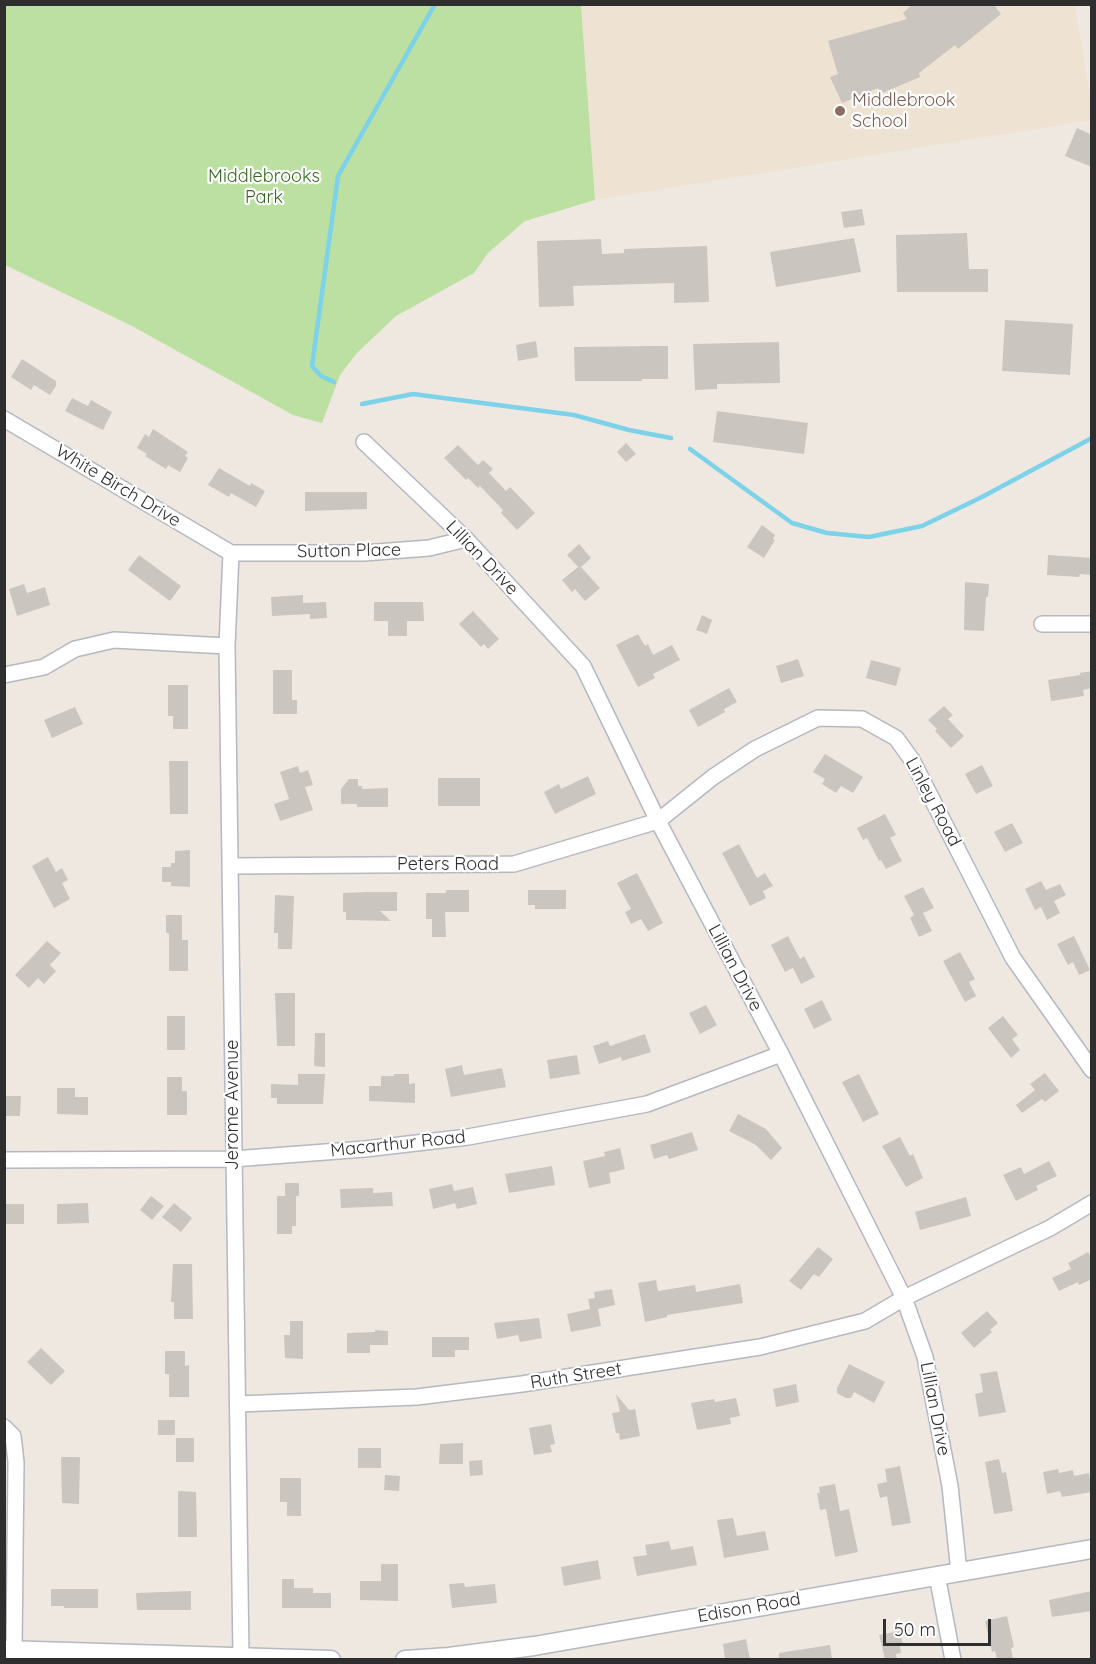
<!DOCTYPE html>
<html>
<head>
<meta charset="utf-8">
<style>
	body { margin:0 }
	#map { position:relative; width:1096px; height:1664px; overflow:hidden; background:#eee8e1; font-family:Quicksand,sans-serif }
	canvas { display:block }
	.frame { position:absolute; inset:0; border:6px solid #2e2e2e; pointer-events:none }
	.scale { position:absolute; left:883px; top:1619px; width:108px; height:27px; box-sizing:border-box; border:3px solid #2e2e2e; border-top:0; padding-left:8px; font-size:18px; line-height:21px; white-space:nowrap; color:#2e2e2e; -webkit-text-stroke:4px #fff; paint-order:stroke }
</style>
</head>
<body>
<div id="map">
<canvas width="1096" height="1664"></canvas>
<div class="frame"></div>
<div class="scale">50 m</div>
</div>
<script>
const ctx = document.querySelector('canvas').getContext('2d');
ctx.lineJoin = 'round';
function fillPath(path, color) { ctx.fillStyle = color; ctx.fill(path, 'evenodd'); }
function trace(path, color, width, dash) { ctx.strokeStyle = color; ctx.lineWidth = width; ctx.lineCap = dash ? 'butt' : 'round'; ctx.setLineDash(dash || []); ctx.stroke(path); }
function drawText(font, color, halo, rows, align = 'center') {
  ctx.font = font + ' Quicksand,sans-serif'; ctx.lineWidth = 4.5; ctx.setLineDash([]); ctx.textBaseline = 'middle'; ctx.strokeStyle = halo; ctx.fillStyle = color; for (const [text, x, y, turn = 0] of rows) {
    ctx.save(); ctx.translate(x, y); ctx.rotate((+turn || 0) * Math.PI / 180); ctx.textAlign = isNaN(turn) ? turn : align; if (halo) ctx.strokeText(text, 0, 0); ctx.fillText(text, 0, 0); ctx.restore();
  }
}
fillPath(new Path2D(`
	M581,5H1075L1091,101V120L595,200Z`), '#eee3d2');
fillPath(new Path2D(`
	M9,5H581L595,200L525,221L488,253L474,273L396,316L357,353L340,375L322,423L293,415L132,326L5,265L4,6Z`), '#bbe0a2');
trace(new Path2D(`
	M334,382L321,376L312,366L338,176L435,4
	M362,404L413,394L574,415L629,430L671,438
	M690,449L792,523L827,533L869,537L922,526L982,497L1092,438`), '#7cd2e8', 4.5);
fillPath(new Path2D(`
	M913,4H993L1001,14L958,49L955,45L919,73L920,77L880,94L878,88L842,103L830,77L838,74L828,41L907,19L903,13Z
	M1077,128L1092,135V167L1065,156Z
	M862,209L865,225L844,228L841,212Z
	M967,233L969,269H988V292H897L896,235Z
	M854,238L861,272L776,287L770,252Z
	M601,239L602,254L624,253V249L707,246L709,302L674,303V283L573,286L574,306L539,307L537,241Z
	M1005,320L1073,324L1070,375L1002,371Z
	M536,341L538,357L518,361L516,345Z
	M779,342L780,383L717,384V389L695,390L693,344Z
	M651,346H668V379H642V381H575L574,347Z
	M22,359L56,381V386L50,395L34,385L31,390L11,377Z
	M72,398L88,406L91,400L112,412L103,430L65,411Z
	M717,411L808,423L804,454L713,442Z
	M153,429L188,452L185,456L188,458L180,472L168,465L166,469L145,456L147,454L137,448L145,434L149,437Z
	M626,443L636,454L626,462L617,452Z
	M458,445L478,465L483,460L493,469L489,473L506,491L510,487L535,513L517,530L501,513L503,510L480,486L478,488L468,478L466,480L444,458Z
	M219,468L250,486L251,483L265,491L256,507L231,493L229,497L208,485Z
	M305,492H367V509L305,511Z
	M762,525L775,535L773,539L775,540L764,558L747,547Z
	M579,544L591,558L581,567L600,588L585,601L575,589L572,592L562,580L578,567L567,555Z
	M139,555L181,586L170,601L128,570Z
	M1048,555L1092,558V575L1080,574L1079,577L1047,575Z
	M965,582L989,584L988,597H986L984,631L964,630Z
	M24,584L27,593L45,587L50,605L17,616L9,589Z
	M303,595V603L326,602L327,618L310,619V614L272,616L271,597Z
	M374,602H423L424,621H407V636H388V621H374Z
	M473,611L499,639L488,649L484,644L481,647L459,624Z
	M702,615L712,620L707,634L696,630Z
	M638,634L645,646L648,644L653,655L672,645L680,660L653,674L655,678L638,687L616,645Z
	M798,659L804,676L781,683L776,666Z
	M871,660L901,668L896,686L866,678Z
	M273,670H292V700H297V714H273Z
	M1092,671V688L1083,690L1084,696L1051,701L1048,680L1080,675V673Z
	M168,685H188V729H173V716H168Z
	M729,688L737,702L724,709L725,712L698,727L689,710Z
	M944,706L953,715L948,719L964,736L951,748L935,731L937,729L928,720Z
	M75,707L83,724L52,738L44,720Z
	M825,754L863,777L853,793L841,786L836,793L822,784L825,779L813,772Z
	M169,761H188V814H170Z
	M982,765L993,786L976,794L965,774Z
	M298,766L300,773L308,770L313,785L305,787L313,810L280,821L274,804L289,799L280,772Z
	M588,776L596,794L555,814L544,792L559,784L561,789Z
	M438,778H480V806H438Z
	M349,779H358V786H362V789L388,788V807H357V804H341V789Z
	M885,814L896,835L890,838L902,861L886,869L881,860L879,861L867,838L863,840L857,828Z
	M1012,823L1023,843L1005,852L994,832Z
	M739,844L757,878L765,873L773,886L763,891L766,898L750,906L722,853Z
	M190,850V887L171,886V882H162V867H171V863H175V851Z
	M48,857L56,872L62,868L68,880L62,883L70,899L54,908L32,866Z
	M637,873L663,923L648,931L641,919L631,924L625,912L631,909L617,883Z
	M1041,881L1046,890L1060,884L1066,895L1054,901L1060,913L1047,920L1041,907L1035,910L1025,889Z
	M923,887L934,908L923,913L932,931L919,937L910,918L914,915L904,896Z
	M446,890H469V912H445L446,937H432V919H426V893H446Z
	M528,890H566V909H535V905H528Z
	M367,892H397V911H380L391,921L346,920V912H343V893Z
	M275,895L294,896L292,949H278V933H274Z
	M166,915H182V940H188V971H169V934L166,932Z
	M788,936L800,959L804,956L815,977L801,984L793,968L785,972L771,945Z
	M1074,936L1090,970L1079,975L1073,962L1068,965L1057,944Z
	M47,941L61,953L50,965L56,971L44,984L38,978L29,988L15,975Z
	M960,952L975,979L969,982L976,996L965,1002L943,961Z
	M275,993H295V1046H277Z
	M822,1000L832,1020L814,1029L804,1009Z
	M706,1005L717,1025L700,1034L689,1013Z
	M167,1016H185V1050H167Z
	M1003,1016L1018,1035L1012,1039L1020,1050L1011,1058L988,1028Z
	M315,1033H325V1067L314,1066Z
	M645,1034L651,1052L622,1061L621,1057L599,1064L593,1046L608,1041L610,1046Z
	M577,1055L580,1074L550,1079L547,1060Z
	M462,1065L464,1075L502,1068L506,1087L451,1097L445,1069Z
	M1045,1073L1059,1091L1045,1102L1042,1099L1022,1113L1016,1105L1035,1090L1030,1084Z
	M298,1074H325L323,1104H277V1098H271V1084L298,1085Z
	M394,1074H409V1084L415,1083V1103L369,1101V1086H381V1076H394Z
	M859,1074L879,1114L863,1122L842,1082Z
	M167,1077H182V1091H187V1115H167Z
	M57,1088H75V1097H88V1115L57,1114Z
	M4,1096H21L20,1116H4Z
	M738,1114L766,1129L782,1148L771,1160L756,1145L729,1131Z
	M692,1132L698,1150L669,1159L667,1155L654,1159L650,1145Z
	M900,1137L910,1156L913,1154L923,1178L906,1187L882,1146Z
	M620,1148L625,1169L609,1173L611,1183L589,1188L583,1161L605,1156L604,1152Z
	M1049,1161L1057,1176L1036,1186L1038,1190L1016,1201L1003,1175L1021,1167L1024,1174Z
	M552,1166L555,1185L509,1193L505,1174Z
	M285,1183H299V1196H296V1226H292V1234H277V1196H285Z
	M452,1184L454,1191L473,1187L477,1204L457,1209L455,1203L433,1209L429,1189Z
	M373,1188V1193L392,1192L393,1206L341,1208L340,1189Z
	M151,1196L164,1206L152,1220L140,1210Z
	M966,1197L971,1216L920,1230L915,1212Z
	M88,1203L89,1223L57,1224V1204Z
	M174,1203L192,1218L181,1232L162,1217Z
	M4,1204H24V1224H4Z
	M818,1247L833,1259L819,1277L814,1274L801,1290L789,1281Z
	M1088,1252L1092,1259V1279L1079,1285L1078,1282L1059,1291L1052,1278L1071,1269L1068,1263Z
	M173,1264H192L193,1319H174V1302H171Z
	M656,1280L658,1291L695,1285L696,1292L740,1284L743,1303L667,1315V1317L645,1322L638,1283Z
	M612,1289L615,1305L598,1309L601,1326L571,1332L567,1314L590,1309L588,1299L595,1298L594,1292Z
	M987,1311L998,1323L990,1330L992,1332L974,1348L961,1333Z
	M539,1318L542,1338L520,1342L518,1335L497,1339L494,1323Z
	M290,1321H303V1359L285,1358L284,1335H290Z
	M375,1330L388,1331V1345H370V1353H347V1333L375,1332Z
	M432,1337H469V1350H455V1357H432Z
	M41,1348L65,1371L51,1385L27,1362Z
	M165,1351H185V1366L189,1365V1397H169V1374H165Z
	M849,1364L885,1382L874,1403L854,1392L851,1398H846L837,1393V1388Z
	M997,1371L1006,1412L979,1417L975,1394L983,1392L980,1374Z
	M796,1384L799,1402L776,1407L773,1389Z
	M616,1394L629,1410L635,1409L640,1436L620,1440L619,1433H616L612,1413L620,1412Z
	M736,1398L740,1416L730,1418L731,1424L697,1430L691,1403L714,1399L715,1402Z
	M158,1420H175V1435H158Z
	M551,1424L555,1444L550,1445L552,1452L534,1455L529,1428Z
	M176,1438H194V1462H176Z
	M463,1443V1464H439L440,1444Z
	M358,1448H381V1468H358Z
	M61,1457H80L79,1504L62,1503Z
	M999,1459L1002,1473L1006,1472L1013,1511L994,1514L985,1462Z
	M482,1460L483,1475L470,1476L469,1461Z
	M900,1466L911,1523L892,1526L887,1496L880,1498L877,1484L887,1482L885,1469Z
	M1058,1469L1059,1473L1073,1470L1074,1476L1089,1473L1092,1492L1062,1497L1060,1491L1047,1494L1043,1472Z
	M385,1475L400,1476L399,1491L384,1490Z
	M280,1478H301V1516H287V1502H280Z
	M835,1484L840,1511L849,1509L858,1552L835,1557L826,1509L820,1510L817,1493H820L819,1487Z
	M178,1491L196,1492L197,1537H178Z
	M733,1518L737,1536L765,1531L769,1550L724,1558L717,1520Z
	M669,1541L671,1550L693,1546L697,1565L637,1576L633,1557L647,1555L645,1545Z
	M598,1560L601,1579L564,1586L561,1567Z
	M381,1564H398V1601L360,1600V1581H381Z
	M282,1579H294V1588H313V1593H331V1608H282Z
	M464,1583L465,1587L495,1584L497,1603L452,1608L449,1584Z
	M51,1589H98V1608H64V1606H51Z
	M191,1591V1610H137L136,1593Z
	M1092,1591V1611L1052,1617L1049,1600Z
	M1007,1616L1014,1647L1011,1648L1013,1659H997L995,1651L992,1652L985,1621Z
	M900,1631L903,1645L900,1646L901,1653L896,1654L897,1659H885L879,1635Z
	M746,1639L750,1659H725L723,1644Z
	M830,1645L832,1659H779V1653Z`), '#cac6bf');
const minor = new Path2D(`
	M4,419L231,553
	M364,442L466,539L583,666L658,821L781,1054L904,1298L925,1357L950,1486L959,1572
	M231,553L227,646L241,1657
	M231,553H364L429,548L466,539
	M1042,624H1092
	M4,675L44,667L75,649L114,640L227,646
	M231,866L514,864L658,821L713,777L755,749L818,718L862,719L896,738L912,760L1013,958L1092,1070
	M4,1160L233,1159L365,1149L468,1137L647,1104L781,1054
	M238,1404L417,1397L522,1384L760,1347L865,1321L904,1298L1050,1228L1092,1203
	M4,1427L13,1436L16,1462L14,1650
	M937,1575L953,1660`);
const tertiary = new Path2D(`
	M4,1650L331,1660
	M405,1660L449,1657L534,1646L1092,1549`);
trace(minor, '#b5b8c0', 18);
trace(tertiary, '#b5b8c0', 21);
trace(minor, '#fff', 15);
trace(tertiary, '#fff', 18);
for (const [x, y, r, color] of [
	[840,111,6,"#8d6e63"]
]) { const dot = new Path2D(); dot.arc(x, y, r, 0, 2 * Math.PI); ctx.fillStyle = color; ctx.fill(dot); trace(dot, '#fff', 2); }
drawText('18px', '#785e54', '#fff', [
	["Middlebrook",852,101],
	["School",852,122]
], 'left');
drawText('18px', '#346820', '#fff', [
	["Middlebrooks",264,177],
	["Park",264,198]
]);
drawText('18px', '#2e2e2e', '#fff', [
	["White Birch Drive",118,486,31],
	["Sutton Place",349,551,-1],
	["Lillian Drive",482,558,46],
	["Linley Road",933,802,62],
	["Peters Road",448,865],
	["Lillian Drive",735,968,62],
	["Jerome Avenue",233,1105,-90],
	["Macarthur Road",398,1144,-6],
	["Ruth Street",576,1376,-9],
	["Lillian Drive",935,1409,79],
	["Edison Road",749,1608,-10]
]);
</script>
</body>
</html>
